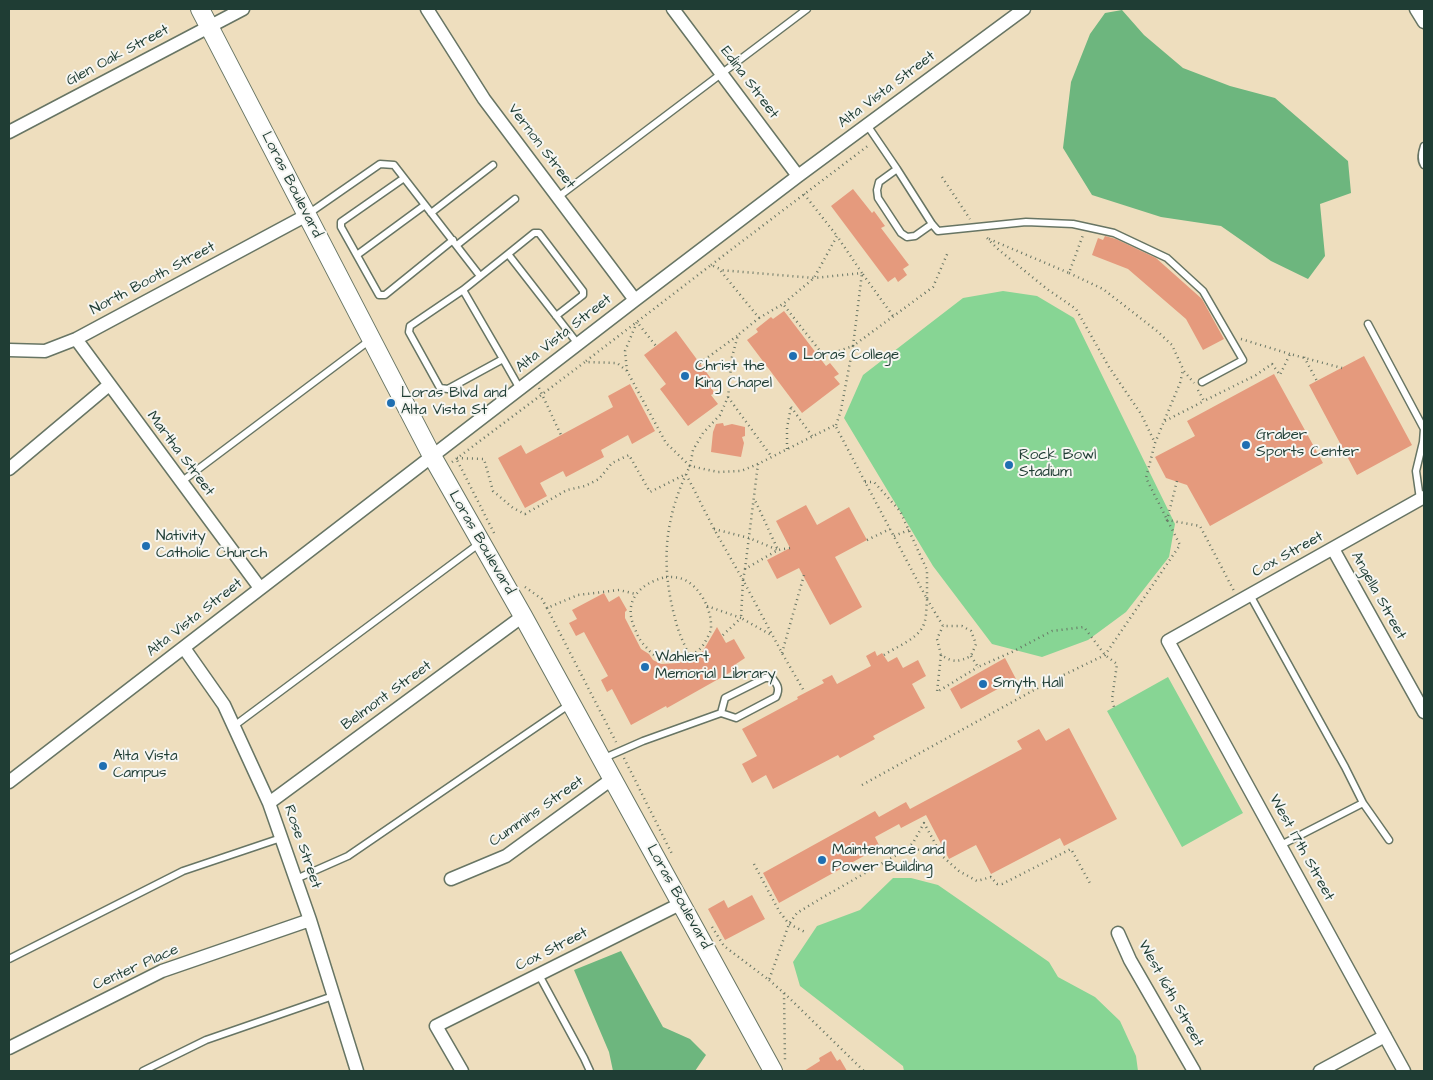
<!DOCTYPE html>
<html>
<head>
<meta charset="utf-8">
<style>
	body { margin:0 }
	#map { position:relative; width:1433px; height:1080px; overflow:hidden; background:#eedebe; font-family:"Architects Daughter",sans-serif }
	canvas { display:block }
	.frame { position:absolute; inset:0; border:10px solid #1f3d34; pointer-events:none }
</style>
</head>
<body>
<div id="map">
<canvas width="1433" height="1080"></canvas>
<div class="frame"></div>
</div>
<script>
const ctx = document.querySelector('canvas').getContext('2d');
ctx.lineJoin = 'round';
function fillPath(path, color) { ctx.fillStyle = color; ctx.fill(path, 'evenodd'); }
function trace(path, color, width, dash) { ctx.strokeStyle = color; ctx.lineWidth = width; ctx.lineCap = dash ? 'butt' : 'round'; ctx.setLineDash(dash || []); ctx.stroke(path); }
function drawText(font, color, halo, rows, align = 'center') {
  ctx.font = font + ' "Architects Daughter",sans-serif'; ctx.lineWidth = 4; ctx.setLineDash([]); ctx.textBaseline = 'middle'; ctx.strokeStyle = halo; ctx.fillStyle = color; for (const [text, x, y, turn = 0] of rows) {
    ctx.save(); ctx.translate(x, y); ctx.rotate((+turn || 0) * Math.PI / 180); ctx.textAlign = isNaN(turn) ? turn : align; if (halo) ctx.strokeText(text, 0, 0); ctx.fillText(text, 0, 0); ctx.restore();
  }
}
fillPath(new Path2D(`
	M1003,291L1037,296L1074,318L1175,524L1169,557L1126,612L1088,640L1042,657L992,644L933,566L844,418L863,375L963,298Z
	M1168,677L1243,813L1182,847L1107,711Z
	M893,878H911L938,885L1049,962L1058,977L1095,997L1120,1021L1136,1056L1138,1071H904L903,1066L800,986L793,962L817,926L860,910Z`), '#87d594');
fillPath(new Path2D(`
	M1122,10L1144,35L1183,68L1230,86L1275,98L1348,161L1351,193L1320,204L1325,256L1308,279L1271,261L1221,226L1161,217L1092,195L1063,148L1071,82L1090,34L1105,13Z
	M621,951L663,1027L690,1039L706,1055L695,1071H613L609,1052L574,970Z`), '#6db67e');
fillPath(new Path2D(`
	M853,189L872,213L874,211L885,226L881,228L909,265L903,269L907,275L898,282L895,277L888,282L831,206Z
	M1105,236L1116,239L1156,258L1202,299L1224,339L1203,350L1186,319L1128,269L1092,255L1098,238L1103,240Z
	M784,311L826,366L830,363L839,374L834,377L840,384L802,413L747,340L758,332L756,329L771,317L773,319Z
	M676,331L715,384L711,388L715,393L711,395L718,404L688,426L660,389L666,384L644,355Z
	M1364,356L1412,445L1357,475L1309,385Z
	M1274,374L1323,463L1210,526L1187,485L1166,478L1155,457L1195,436L1187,421Z
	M630,384L655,431L632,444L628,435L601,450L604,457L566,477L563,471L540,483L547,496L525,508L498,458L521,445L526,454L613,407L608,396Z
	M723,423L724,426L732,424L745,427V436L742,437L744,443L741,457L711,452L713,432L716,424Z
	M806,505L817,525L849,507L867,540L835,557L862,607L830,625L799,568L777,579L767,560L790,548L776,521Z
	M604,593L609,602L619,596L627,610L625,612V618L641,649L649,654L653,660L661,664L679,663L693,658L703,651L717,627L726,643L734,639L745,658L736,664L738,668L667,708L666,706L631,725L612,689L607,692L601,680L608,676L584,632L576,636L569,623L577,619L572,610Z
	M875,651L877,656L882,653L888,662L897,657L903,668L918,660L926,676L912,684L925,708L873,736L875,739L840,758L838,755L773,789L766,775L752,783L742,764L757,756L742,729L798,699L797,697L824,683L822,680L832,675L837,684L871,666L866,656Z
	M1005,658L1016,679L961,709L950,689Z
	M1069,728L1117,819L1064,846L1060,838L991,874L976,845L949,859L926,815L901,828L899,824L875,837L880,847L779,903L763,873L875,811L879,817L906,802L910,809L1022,749L1017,741L1039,729L1046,741Z
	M752,895L765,919L725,940L708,909L724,900L728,908Z
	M831,1051L837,1061L840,1059L847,1071H804L820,1061L819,1058Z`), '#e59a7d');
const lane = new Path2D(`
	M867,125L897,169L932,224L938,231L1026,222L1073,224L1114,233L1167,258L1203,291L1243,360L1202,382
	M1424,146C1422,152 1420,159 1424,165
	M897,169L879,182L877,190L878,198L901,233L907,237L915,236L932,224
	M404,178L341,222V227L379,295H385L453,240
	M558,197L807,9
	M431,213L493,165
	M308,214L380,164L394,165L480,276
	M457,245L515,199
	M357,255L425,205
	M463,290L503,359L448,389L440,388L409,332L410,326L463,290L508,254
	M556,316L583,295V291L539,233H534L508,254L578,344
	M1368,324L1424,429L1423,442L1416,471L1420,499
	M503,359L520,389
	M181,482L370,340
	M1250,595L1345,767L1363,803
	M234,726L480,543
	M602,759L643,741L721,713L725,698L765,678H772C778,685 780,689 776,697L736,718L721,713
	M1281,845L1363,803L1389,840
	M296,879L348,856L570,704
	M9,959L183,871L281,838
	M539,975L584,1058L590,1071
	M143,1071L206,1040L333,996`);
const street = new Path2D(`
	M427,9L484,99L635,300
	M673,9L798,176
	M1416,9L1424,22
	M9,132L243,9
	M76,339L260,588
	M9,350L45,351L76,339L307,215
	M9,469L109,385
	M1333,549L1424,712
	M184,648L224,705L269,803L310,920L357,1071
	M9,782L635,300L798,176L1024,9
	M269,803L523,616
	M451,879L506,856L612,779
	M1118,933L1130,960L1194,1071
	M9,1048L162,971L310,920
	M462,1071L436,1026L682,903
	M1320,1071L1385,1036
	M1404,1071L1168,641L1424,497`);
const secondary = new Path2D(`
	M200,9L432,456L523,616L773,1071`);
trace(lane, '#677564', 9);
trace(street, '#677564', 15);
trace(secondary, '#677564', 20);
trace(new Path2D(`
	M942,177L970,219
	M804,194L837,236
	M987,238L999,250L1047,289L1076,309L1109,367L1141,414L1155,443
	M989,239L1069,273L1083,235
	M711,265L869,145
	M1069,273L1103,289L1157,331L1172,345L1183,369
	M759,318L783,304
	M1241,339L1290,354
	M1304,357L1317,381
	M586,361L711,265L720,269
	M700,363L737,336
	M627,371L625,351L637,322L656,346
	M539,388L561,435
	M1198,390L1204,401L1256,375L1272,364L1280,375L1290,354L1342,368
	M728,397L771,456
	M791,407L812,436
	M1165,421L1204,401
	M836,425L841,410L853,346L933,287L948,252
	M787,449V428L791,407
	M452,462L585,362L617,363L627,371L666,443L690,466C664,518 660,565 676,622C679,634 685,646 690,657
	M1177,481L1167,520L1200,526L1234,591
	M865,482H874L900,511L927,570V599L835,425L758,464L741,471L718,472L690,466L693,450L703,433L720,415L728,397L732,357L738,335L759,318L720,270L814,278L862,273L837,236L814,278L783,304L824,356L853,346L862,273L893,316
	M714,529L749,538L778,550L754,498
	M494,533L456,458L484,459L493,491L513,508L525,514L567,490L585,486L599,479L612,463L629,455L650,492L686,474L714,529L743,580L741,618L773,636
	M894,536L909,530
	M867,540L890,529
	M790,548L778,550L745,569L743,580L782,653L804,691
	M745,569L758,464
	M666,577C673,577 679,577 685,580C701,588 712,611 711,628C711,632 707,638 705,642C700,651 691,657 681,658C675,659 668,660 662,659C655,657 651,653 647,648C641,642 638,637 635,629C622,601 640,583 666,577Z
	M525,587L542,599L547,608L578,595L619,590L636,594
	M927,599L943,626H962L971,631L976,644L971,656C958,662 954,663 941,655L937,639L943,626
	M707,606L741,618L722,636
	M547,608L616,742
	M782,653L804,575
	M884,655C896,647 915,640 922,628C927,620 926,609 927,600
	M941,655L937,692L978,667
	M971,656L978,667L1012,652L1052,631L1084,627L1105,655L1117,664L1112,699L1114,707
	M624,758L673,856
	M862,785L1045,684L1105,655L1180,545L1146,478L1155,443L1180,383L1183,370L1194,383
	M908,849C921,849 930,852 942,856
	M754,864L779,911L789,924L807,933
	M712,927L724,946L769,980L789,924L797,913L820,899L907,849L913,843L924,823L942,856L959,871L977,881L991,877L997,884H1002L1071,849L1091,885
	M769,980L784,993L785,1061
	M784,993L864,1071`), '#677564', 2.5, [1, 4]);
trace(lane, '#fff', 6);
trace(street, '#fff', 12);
trace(secondary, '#fff', 18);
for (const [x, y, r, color] of [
	[793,356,5,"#1f6fb2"],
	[685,376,5,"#1f6fb2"],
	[391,403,5,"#1f6fb2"],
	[1246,445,5,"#1f6fb2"],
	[1009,465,5,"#1f6fb2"],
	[146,546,5,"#1f6fb2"],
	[645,667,5,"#1f6fb2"],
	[983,684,5,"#1f6fb2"],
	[103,766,5,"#1f6fb2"],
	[822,860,5,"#1f6fb2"]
]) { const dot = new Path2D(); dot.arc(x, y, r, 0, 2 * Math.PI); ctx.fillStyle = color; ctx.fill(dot); trace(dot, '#f6f6f2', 2); }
drawText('15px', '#1f3d34', '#f6f6f2', [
	["Glen Oak Street",118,56,-28],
	["Edina Street",749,83,53],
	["Alta Vista Street",887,90,-37],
	["Vernon Street",541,147,53],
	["Loras Boulevard",291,185,63],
	["North Booth Street",153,279,-28],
	["Alta Vista Street",564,334,-38],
	["Martha Street",180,454,53],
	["Loras Boulevard",481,543,60],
	["Cox Street",1288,555,-29],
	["Angella Street",1378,596,61],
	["Alta Vista Street",195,618,-38],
	["Belmont Street",387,696,-36],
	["Cummins Street",537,812,-35],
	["Rose Street",302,847,71],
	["West 17th Street",1301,848,61],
	["Loras Boulevard",678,897,61],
	["Cox Street",552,950,-27],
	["Center Place",136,968,-24],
	["West 16th Street",1170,994,61]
]);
drawText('15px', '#1f3d34', '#f6f6f2', [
	["Loras College",803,356],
	["Christ the",695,367],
	["King Chapel",695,384],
	["Loras Blvd and",401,394],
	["Alta Vista St",401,411],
	["Graber",1256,436],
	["Sports Center",1256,453],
	["Rock Bowl",1019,456],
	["Stadium",1019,473],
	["Nativity",156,537],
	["Catholic Church",156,554],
	["Wahlert",655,658],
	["Memorial Library",655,675],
	["Smyth Hall",993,684],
	["Alta Vista",113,757],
	["Campus",113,774],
	["Maintenance and",832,851],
	["Power Building",832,868]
], 'left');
</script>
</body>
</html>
